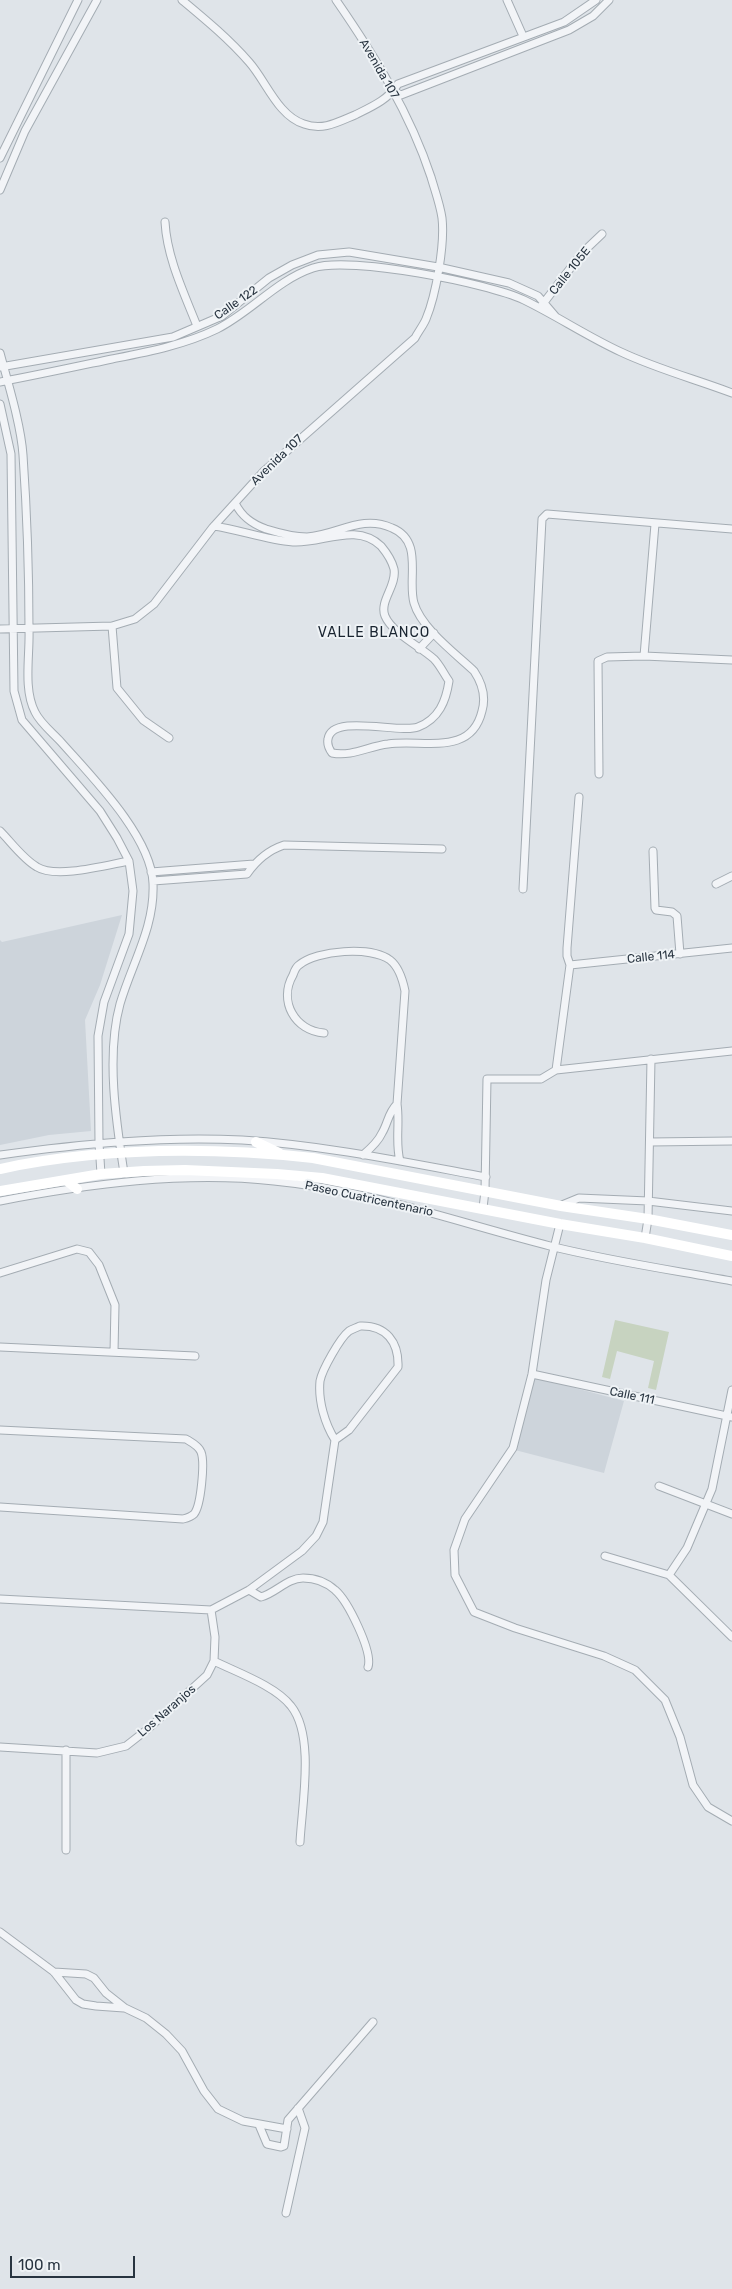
<!DOCTYPE html>
<html>
<head>
<meta charset="utf-8">
<style>
	body { margin:0 }
	#map { position:relative; width:732px; height:2289px; overflow:hidden; background:#dfe4e9; font-family:Rubik,sans-serif }
	canvas { display:block }
	.scale { position:absolute; left:10px; top:2256px; width:125px; height:22px; box-sizing:border-box; border:2px solid #283440; border-top:0; padding-left:6px; font-size:15px; line-height:18px; white-space:nowrap; color:#283440; -webkit-text-stroke:4px #eff3f6; paint-order:stroke }
</style>
</head>
<body>
<div id="map">
<canvas width="732" height="2289"></canvas>
<div class="scale">100 m</div>
</div>
<script>
const ctx = document.querySelector('canvas').getContext('2d');
ctx.lineJoin = 'round';
function fillPath(path, color) { ctx.fillStyle = color; ctx.fill(path, 'evenodd'); }
function trace(path, color, width, dash) { ctx.strokeStyle = color; ctx.lineWidth = width; ctx.lineCap = dash ? 'butt' : 'round'; ctx.setLineDash(dash || []); ctx.stroke(path); }
function drawText(font, color, halo, rows, align = 'center') {
  ctx.font = font + ' Rubik,sans-serif'; ctx.lineWidth = 4; ctx.setLineDash([]); ctx.textBaseline = 'middle'; ctx.strokeStyle = halo; ctx.fillStyle = color; for (const [text, x, y, turn = 0] of rows) {
    ctx.save(); ctx.translate(x, y); ctx.rotate((+turn || 0) * Math.PI / 180); ctx.textAlign = isNaN(turn) ? turn : align; if (halo) ctx.strokeText(text, 0, 0); ctx.fillText(text, 0, 0); ctx.restore();
  }
}
fillPath(new Path2D(`
	M122,915L100,985L85,1020L91,1131L49,1135L0,1145V940L2,942Z
	M530,1376L624,1401L604,1473L511,1449Z`), '#cdd4db');
fillPath(new Path2D(`
	M615,1320L669,1332L656,1390L648,1388L654,1361L617,1351L610,1379L602,1377Z`), '#c7d3c0');
const street = new Path2D(`
	M182,0C206,20 229,39 249,62C266,81 278,116 304,124C323,131 338,122 355,115C371,107 388,100 398,84L564,22L596,0
	M507,0L523,36
	M393,91L401,95L569,30L593,16L609,0
	M0,158L78,0
	M0,190L25,131L97,0
	M165,222C167,258 184,293 197,326
	M542,305L582,253L602,234
	M0,353C8,383 21,425 23,455C27,513 29,572 29,630C30,655 23,689 35,712C40,723 53,733 61,742C91,776 151,836 153,883C155,927 132,963 120,1004C106,1055 116,1121 124,1173
	M0,367L173,337L222,316L269,278L292,265L318,255L349,252L438,267L509,283L538,296L556,317
	M0,382C37,375 74,367 112,359C147,352 184,345 217,329C251,312 277,280 313,268C350,256 488,283 524,300C557,316 588,337 621,352C657,369 695,379 732,393
	M0,404L11,454L14,691L22,720L100,811L117,838L129,861L133,891L129,934L104,1002L98,1036L99,1143L101,1174
	M655,524L644,656L732,660
	M214,526C241,530 266,540 293,542C322,544 356,522 381,546C386,552 392,561 394,569C397,586 379,601 385,616C392,633 421,647 434,659C440,665 444,674 449,681C446,701 439,719 418,727C400,734 332,713 328,739C327,744 329,749 332,753C352,757 369,746 388,744C423,739 471,757 482,711C486,697 482,683 474,671C456,654 421,628 414,603C407,579 424,541 392,528C361,514 338,535 307,537C293,537 279,533 266,529C252,524 242,517 235,503
	M112,626L117,688L143,720L169,738
	M0,629L112,626L135,619L154,604L213,527L263,472L415,338C418,332 423,326 426,319C436,295 445,244 442,218C440,204 435,191 431,177C410,113 374,55 336,0
	M419,649L434,633
	M599,774L598,661L607,657L644,656
	M579,797L567,948V956L570,965L556,1070L732,1051
	M0,831C11,842 23,859 37,867C56,879 107,865 129,861
	M653,851L655,908L656,910L672,912L677,916L680,954
	M151,872L254,864
	M153,881L247,874C256,861 269,850 284,845L442,849
	M716,884L732,876
	M523,889L542,519L547,514L732,529
	M570,965L732,948
	M324,1033C295,1031 278,1001 293,975C294,972 296,967 299,965C317,950 371,946 390,960C399,967 403,981 405,991L397,1104C400,1123 395,1143 400,1161
	M650,1142L732,1141
	M0,1155C80,1144 161,1136 242,1140C323,1145 405,1162 486,1177
	M363,1155C370,1149 378,1142 382,1133C388,1123 388,1113 397,1104
	M0,1201C89,1184 184,1171 274,1181C369,1190 459,1223 550,1246C610,1261 672,1270 732,1281
	M562,1205L579,1198L648,1201L732,1211
	M483,1208L485,1191L487,1079H541L556,1070
	M560,1224L546,1280L532,1374L513,1448L465,1519L454,1550L455,1575L474,1612L515,1628L604,1656L635,1670L665,1700L680,1737L693,1785L708,1807L732,1821
	M645,1238L648,1219L651,1059
	M0,1273L77,1249L89,1252L99,1265L115,1305L114,1352
	M360,1326C386,1325 399,1342 398,1367L349,1430L335,1440C325,1424 318,1401 320,1381C322,1370 340,1338 349,1331C352,1329 356,1328 360,1326Z
	M0,1347L195,1356
	M532,1374L732,1417
	M0,1430L186,1439C191,1442 199,1446 201,1452C205,1462 201,1506 194,1514C191,1517 187,1518 183,1519L0,1507
	M659,1486L732,1514
	M605,1556L669,1575L732,1637
	M669,1575L687,1548L712,1489L732,1390
	M249,1590L261,1597C276,1593 287,1578 303,1578C315,1578 326,1582 335,1590C348,1601 373,1652 368,1667
	M0,1599L211,1610L249,1590L302,1551L316,1536L323,1522L335,1440
	M214,1661C236,1672 276,1686 291,1706C315,1736 302,1804 300,1842
	M0,1747L97,1753L126,1746L149,1728L207,1675L214,1661L215,1637L211,1610
	M66,1850V1750
	M0,1932L54,1972L76,2000L83,2004L96,2006L124,2008
	M54,1972L86,1974L94,1978L106,1993L125,2008L146,2018L166,2034L182,2051L204,2091L218,2109L243,2121L287,2129
	M259,2125L267,2144L281,2147L284,2146L288,2120L373,2022
	M286,2213L305,2128L298,2108`);
trace(street, '#a4acb3', 9);
trace(street, '#f2f4f7', 7);
trace(new Path2D(`
	M256,1142L279,1153
	M0,1169C103,1147 209,1147 313,1158L561,1206L648,1219L732,1235
	M66,1180L77,1189
	M0,1191L101,1174L144,1171L185,1170L277,1174L322,1178L560,1224L645,1238L732,1256`), '#fff', 10);
drawText('12px', '#283440', '#eff3f6', [
	["Avenida 107",379,69,60],
	["Calle 105E",570,271,-51],
	["Calle 122",236,303,-35],
	["Avenida 107",277,460,-44],
	["Calle 114",651,957,-6],
	["Paseo Cuatricentenario",369,1199,12],
	["Calle 111",632,1396,12],
	["Los Naranjos",167,1711,-41]
]);
ctx.letterSpacing = '1px';
drawText('14px', '#1a2531', '#eff3f6', [
	["VALLE BLANCO",374,633]
]);
ctx.letterSpacing = '0px';
</script>
</body>
</html>
